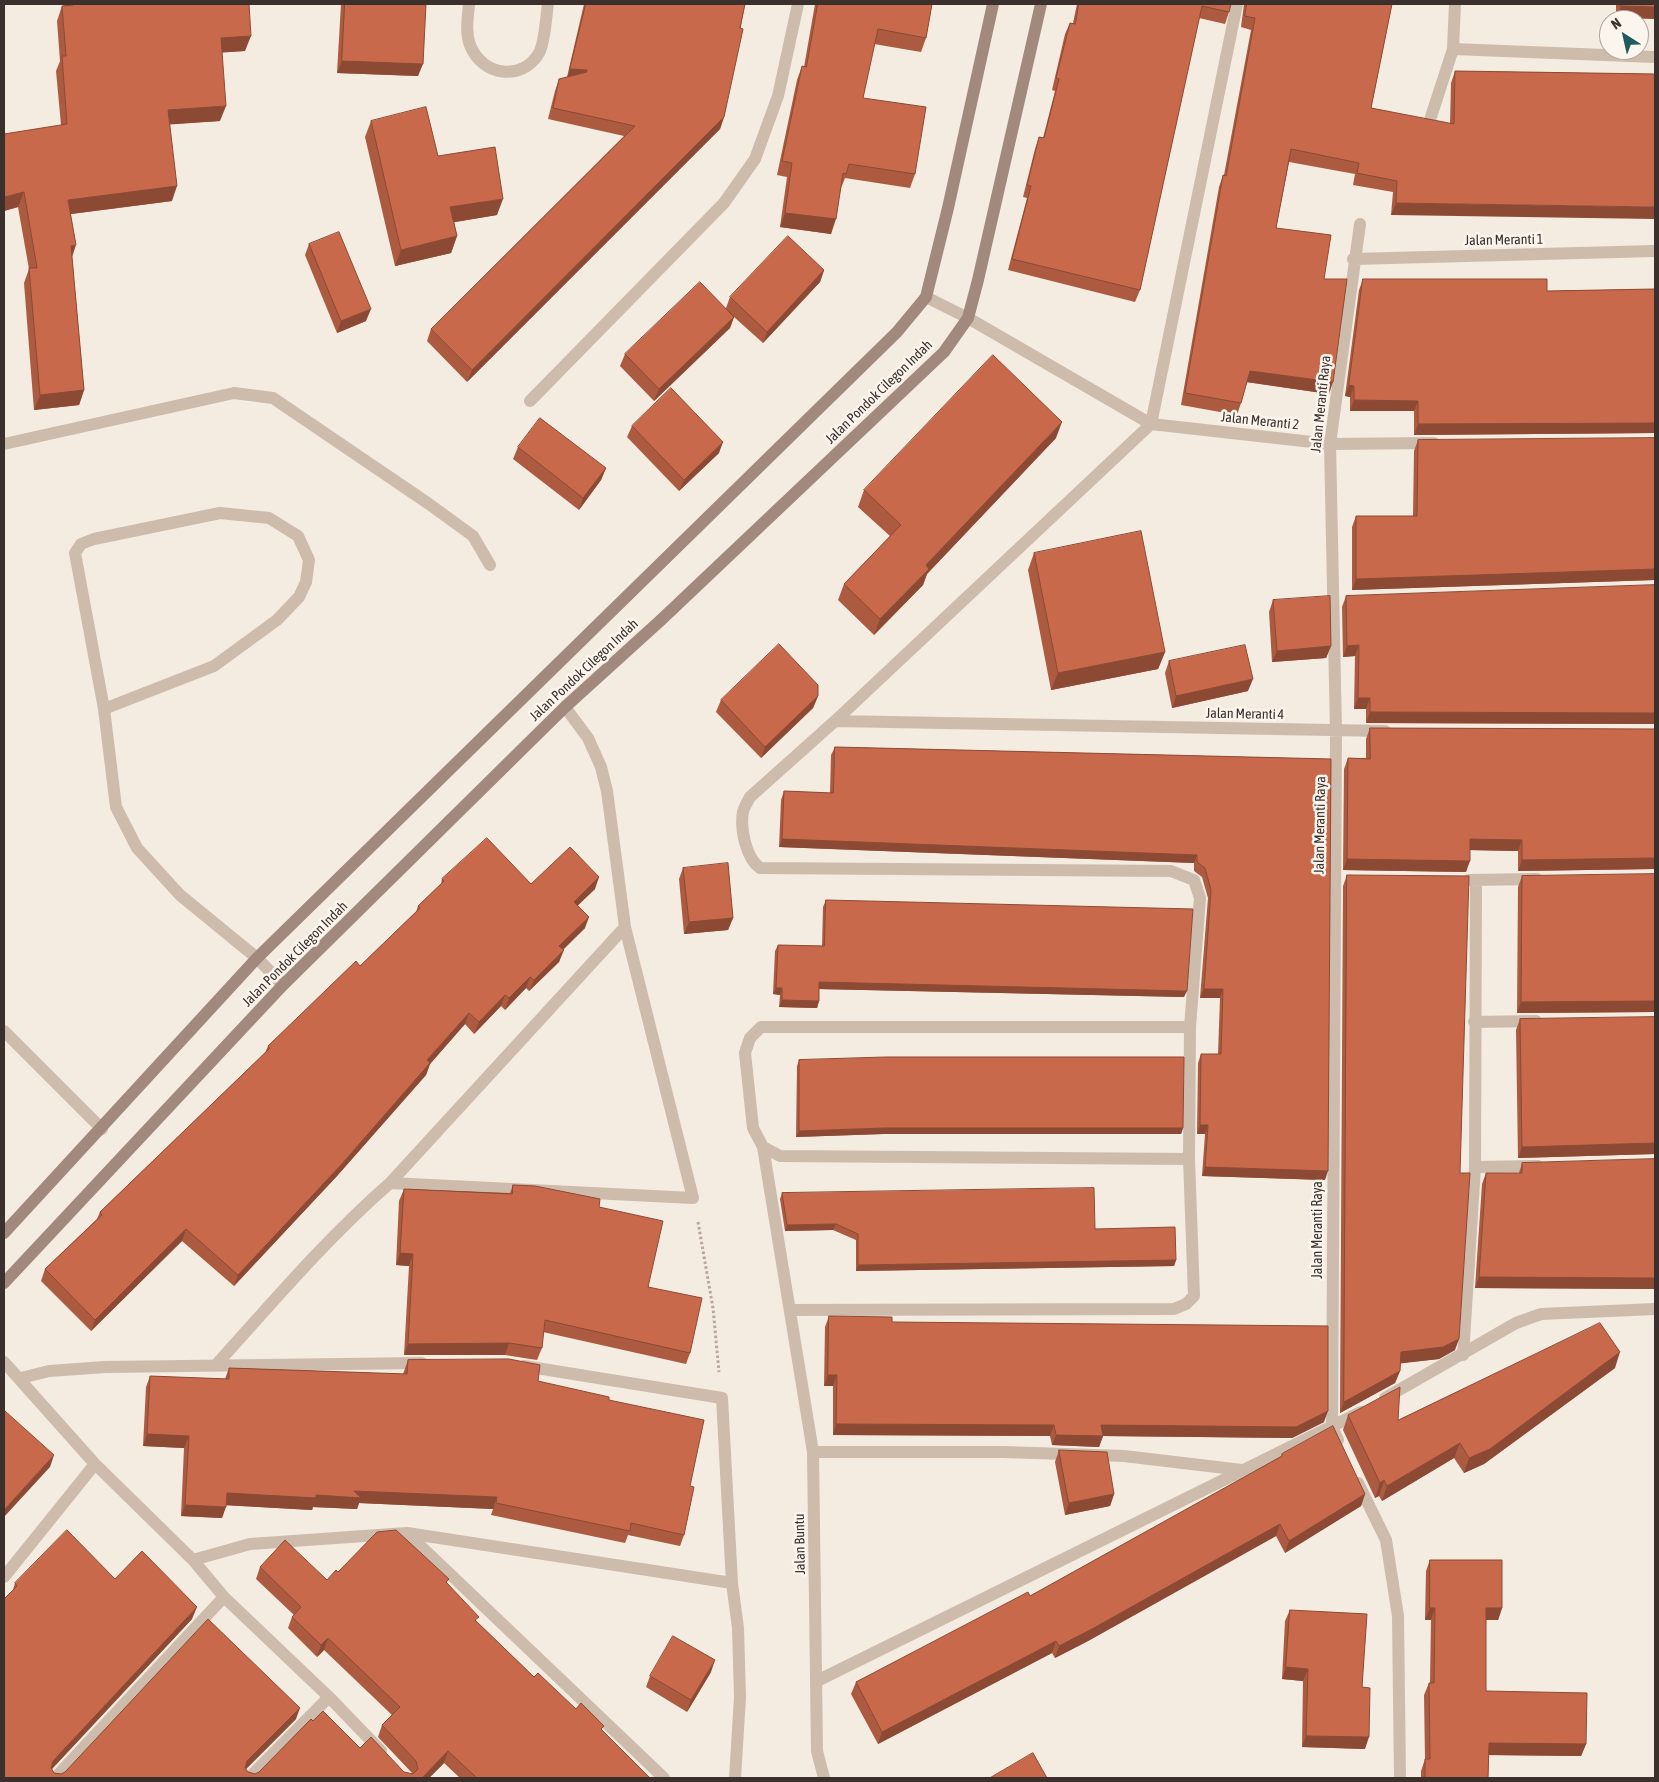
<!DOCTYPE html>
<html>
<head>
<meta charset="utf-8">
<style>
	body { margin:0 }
	#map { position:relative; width:1659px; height:1782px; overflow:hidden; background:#f4ebe1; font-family:"Asap Condensed",sans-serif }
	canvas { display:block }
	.frame { position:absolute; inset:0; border:5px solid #3b302b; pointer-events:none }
	.north { position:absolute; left:1599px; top:10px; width:50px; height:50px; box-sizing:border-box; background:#fbf5ee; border:1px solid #aea6a0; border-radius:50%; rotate:325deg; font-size:14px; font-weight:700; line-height:20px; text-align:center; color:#3b302b }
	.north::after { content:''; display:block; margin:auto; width:18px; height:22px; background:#1f5a5e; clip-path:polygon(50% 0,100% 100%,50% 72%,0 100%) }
</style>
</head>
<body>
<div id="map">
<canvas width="1659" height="1782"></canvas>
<div class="frame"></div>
<div class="north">N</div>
</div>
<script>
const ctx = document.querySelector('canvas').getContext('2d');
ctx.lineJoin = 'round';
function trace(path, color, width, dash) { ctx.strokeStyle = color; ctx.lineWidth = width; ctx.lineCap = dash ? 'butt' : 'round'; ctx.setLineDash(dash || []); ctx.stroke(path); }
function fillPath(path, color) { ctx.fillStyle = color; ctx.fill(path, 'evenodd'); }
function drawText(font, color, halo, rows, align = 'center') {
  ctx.font = font + ' "Asap Condensed",sans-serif'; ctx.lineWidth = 5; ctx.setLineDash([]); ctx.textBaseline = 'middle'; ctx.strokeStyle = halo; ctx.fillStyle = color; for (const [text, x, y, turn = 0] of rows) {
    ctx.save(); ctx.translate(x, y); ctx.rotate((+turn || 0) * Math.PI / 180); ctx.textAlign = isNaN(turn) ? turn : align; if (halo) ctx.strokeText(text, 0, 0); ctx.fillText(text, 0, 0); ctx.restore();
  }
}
trace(new Path2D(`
	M698,1222L713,1308L719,1372`), '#b9a596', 3, [2.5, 2.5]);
trace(new Path2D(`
	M220,513L269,518L298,536L309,560L306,582L299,597L277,620L214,666L104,709L75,553L81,544L94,539Z
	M104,709L116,807L137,848L180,895L257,958L283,985`), '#cdbbac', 12);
trace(new Path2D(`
	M469,4C468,17 465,32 470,45C482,76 522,82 539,53C545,43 546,16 548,4
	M1453,49L1655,57
	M1429,123L1453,49L1455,4
	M1353,259L1655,251
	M926,297L968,318L1151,424L1330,444L1434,443
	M530,401L724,203L755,159L778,96L798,4
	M4,444L234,393L273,398L429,504L473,536L490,565
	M835,721L1385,731
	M1469,880L1537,879
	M1474,1022L1536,1021
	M4,1031L102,1129
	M763,1147L780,1156L1189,1159
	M1475,1167L1538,1166
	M390,1183L693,1198L625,927L607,791L601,767L588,738L565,707
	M790,1310L1174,1309L1186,1304L1194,1296L1189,1159L1190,1027L1200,898L1194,880L1171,871L760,868C746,858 740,829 743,812C744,807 748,801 750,797L835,721L1151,424L1237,4
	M1463,1355L1475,1167L1476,880
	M4,1362L95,1464L193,1560L224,1597L329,1697L381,1751
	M216,1365C272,1303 327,1238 390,1183L625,927
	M524,1366L722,1398L732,1583L738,1628L740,1697L735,1778
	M21,1378L49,1371L105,1367L422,1363
	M1385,1398L1516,1323L1541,1314L1655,1309
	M1338,1440L1332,1427L1336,731L1330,444L1360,224
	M813,1452H1004L1124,1456L1242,1470
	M1358,1483L1386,1540L1398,1616L1400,1778
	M407,1533L664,1778
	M193,1560L250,1544L407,1533L732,1583
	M4,1577L95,1464
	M817,1681L1361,1412
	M55,1778L224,1597
	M249,1778L329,1697
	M824,1778L817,1751L813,1452L763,1147L753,1128L745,1053L750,1038L761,1027H1190`), '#cdbbac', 12);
trace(new Path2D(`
	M4,1233L257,958L897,332L926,297L948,208L993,4
	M4,1283L283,985L565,707L661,620L944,352L968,318L978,280L1041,4`), '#a18a7d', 12);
fillPath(new Path2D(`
	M67,4H249L245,51L222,52L220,121L170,124L172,201L71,214L72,257L84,390L79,405L34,410L24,283L29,269L18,207L4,211L61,125L56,71L60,61L57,21L62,6L67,5Z
	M341,4H426L418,76L337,73Z
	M584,4H745L724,117L720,129L467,382L427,341L431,329L624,136L548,119L555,91L559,79L567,77Z
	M815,4H932L926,38L921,52L874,44L863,98L915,174L910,188L845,178L841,188L831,234L780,227L787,177L777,175L797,80L802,66L804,67Z
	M1077,4H1231L1229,12L1225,24L1199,18L1140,290L1135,302L1008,270L1027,198L1023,197L1035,149L1039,137L1043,138L1055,91L1052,90L1065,34L1070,23H1073Z
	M1244,4H1392L1371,108L1450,124L1451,83L1455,71L1655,74L1391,215L1393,192L1353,185L1355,174L1289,162L1276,228L1324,279L1329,394L1247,382L1241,403L1237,415L1181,405L1219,187L1223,175H1224L1251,30L1241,27Z
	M1616,4H1655L1616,18Z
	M371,121L438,156L497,215L454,222L457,236L451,253L395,266L365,137Z
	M309,244L366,321L337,333L305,255Z
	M824,270L820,282L763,343L734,317L730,328L654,401L620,366L625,354L726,308L730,297Z
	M1363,279L1547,291L1655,289V433L1414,435V411H1350V397L1345,396L1359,290Z
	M632,426L719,453L679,491L627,437Z
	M1056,438L927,574L923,585L874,635L838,600L844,584L890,536L858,507L864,490Z
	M1655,438V580L1352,590V527L1356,516H1413L1414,451L1418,440Z
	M518,447L606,468L601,480L579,510L513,459Z
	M1034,553L1165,652L1158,669L1051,690L1028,570Z
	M1655,585V724L1366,723V709H1354L1355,656L1343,657L1342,607L1346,596Z
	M1273,600L1331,646L1326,658L1272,662L1269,612Z
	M1169,661L1248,691L1172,708L1165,673Z
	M818,696L813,708L761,758L716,712L721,700Z
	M1370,728L1655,729V869L1518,871V851L1470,850L1466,872L1343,870L1344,769L1348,758H1366V739Z
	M835,747L1331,759L1325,1180L1202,1176L1205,1134H1197L1198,1063L1201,1054H1218L1220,998H1200L1208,898L1202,877L1194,871V863L779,847L781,800L784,791L830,793L831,755Z
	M683,868L733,918L728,930L684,934L679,879Z
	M1655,874V1012L1517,1013L1518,887L1522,876Z
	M1347,875L1460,1173L1455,1350L1439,1359L1400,1363V1371L1395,1383L1340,1413L1343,886Z
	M442,879L595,889L578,905L585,928L563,950L559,962L529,991L526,988L505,1010L501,1006L474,1034L465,1024L430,1064L426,1075L337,1176L234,1286L182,1241L91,1331L41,1281L45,1269L97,1219L100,1212L265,1053L268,1046L360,966L416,912L418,906L441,884Z
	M826,900L1184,997L819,989V1001L817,1008L779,1007L780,995L773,994L775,951L778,945L822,946L823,907Z
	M1655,1017V1154L1518,1158L1516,1030L1520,1019Z
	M799,1060L1183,1128L1181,1134H883L796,1137L797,1066Z
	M1655,1159V1289L1475,1288L1482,1184L1486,1173H1519L1522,1163Z
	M513,1185L599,1207L690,1353L686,1364L543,1332L542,1348L537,1360L505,1355H404L409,1266L396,1265L399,1201L404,1189L510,1193Z
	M782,1193L1095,1229L1176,1260L1174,1266L856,1271V1240L833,1230L785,1231L780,1199Z
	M829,1316L892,1322L1324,1422L1292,1438L1103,1436L1099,1447L1052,1445L1050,1436L833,1435V1386H824L825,1327Z
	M408,1360L538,1381L609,1400L690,1486L684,1535L680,1546L628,1535L625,1543L491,1515L493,1509L359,1503L357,1509L313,1507L312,1510L226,1505L222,1518L181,1516L184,1448L143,1446L146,1387L150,1376L225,1379L229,1368L403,1374Z
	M1615,1368L1484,1464L1464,1473L1454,1458L1382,1501L1379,1496L1375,1498L1343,1430L1348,1415L1398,1420Z
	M1059,1450L1114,1494L1110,1506L1065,1515L1055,1462Z
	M1282,1454L1365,1494L1361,1506L1285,1553L1276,1536L1088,1641L1055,1658L1052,1653L878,1744L851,1694L856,1682L1030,1596L1281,1457Z
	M1430,1560L1502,1608L1498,1620H1486V1691L1586,1744L1581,1756L1489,1755L1488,1778H1421V1771L1425,1759L1424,1695L1429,1683H1430L1431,1620H1425L1426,1571Z
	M260,1567L327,1580L338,1572L447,1584L477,1622L534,1677L576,1709L602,1731L650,1778H460L444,1763L429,1778H4L13,1590L15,1583L115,1579L192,1619L52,1769L54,1773L61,1774L296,1719L246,1769L248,1772L255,1774L259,1772L313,1721L360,1748L404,1772L412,1774V1773L378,1737L382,1725L392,1715L324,1650L317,1657L288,1628L292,1617L294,1615L256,1579Z
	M1290,1610L1362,1687L1365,1749L1302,1747L1303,1681L1282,1679L1285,1621Z
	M711,1672L687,1712L646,1687L650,1676Z`), '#ac5a40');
fillPath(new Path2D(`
	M1621,6L1655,7V19L1616,18Z
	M251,36L245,51L216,53L221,38Z
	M342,61L423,64L418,76L337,73Z
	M570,69L587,70L583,82L566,81Z
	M226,106L220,121L163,125L168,110Z
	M724,117L720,129L467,382L472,370Z
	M177,186L172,201L63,215L68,200Z
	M24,192L18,207L4,211V197Z
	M503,199L497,215L444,224L450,207Z
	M1396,203L1655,207V219L1391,215Z
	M785,213L836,219L831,234L780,227Z
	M457,236L451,253L395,266L401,250Z
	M76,245L71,260V246Z
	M824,270L820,282L763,343L767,332Z
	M371,309L366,321L337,333L341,321Z
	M734,317L730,328L654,401L659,389Z
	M1250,371L1333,382L1329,394L1246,382Z
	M1349,385L1354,386L1350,397L1345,396Z
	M84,390L79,405L34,410L40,395Z
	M1354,400L1418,401L1414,411H1350Z
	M1062,422L1056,438L927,574L923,585L874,635L880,619L926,565Z
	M1655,423V433L1414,435L1418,424Z
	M723,442L719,453L679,491L684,480Z
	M606,468L601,480L579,510L583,498Z
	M1655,569V580L1352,590L1356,579Z
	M1359,645L1355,656L1343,657L1347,646Z
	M1331,646L1326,658L1272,662L1277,651Z
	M1165,652L1158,669L1051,690L1058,673Z
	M1253,679L1248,691L1172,708L1176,696Z
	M818,696L813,708L761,758L765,747Z
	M1358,698H1370L1366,709H1354Z
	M1370,712L1655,713V724L1366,723Z
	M782,839L1197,855L1194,863L779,847Z
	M1470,839L1522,840L1518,851L1466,850Z
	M1655,858V869L1518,871L1522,860Z
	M1347,859L1470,861L1466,872L1343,870Z
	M599,877L595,889L570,913L574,902Z
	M589,917L585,928L555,957L559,946Z
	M733,918L728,930L684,934L689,922Z
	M564,950L559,962L529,991L534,980Z
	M530,977L526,988L505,1010L509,998Z
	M819,982L1187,991L1184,997L817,989Z
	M776,988H782L780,995L773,994Z
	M1204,989H1223L1220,998H1200Z
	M505,995L501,1006L474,1034L479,1022Z
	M782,1000L819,1001L817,1008L779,1007Z
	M1655,1001V1012L1517,1013L1521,1002Z
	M469,1013L465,1024L430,1064L426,1075L337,1176L234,1286L238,1275Z
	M1200,1125H1208L1205,1134H1197Z
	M885,1128H1183L1181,1134H883L796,1137L799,1131Z
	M1655,1143V1154L1518,1158L1522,1147Z
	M1205,1167L1328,1171L1325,1180L1202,1176Z
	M836,1224L833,1230L785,1231L787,1225Z
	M186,1229L182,1241L91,1331L95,1320Z
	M400,1253L413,1254L409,1266L396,1265Z
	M1176,1260L1174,1266L856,1271L858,1265Z
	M1479,1277L1655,1278V1289L1475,1288Z
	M1459,1339L1455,1350L1439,1359L1396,1364L1401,1352Z
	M509,1343L505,1355H404L408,1344Z
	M1620,1352L1615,1368L1484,1464L1464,1473L1469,1458Z
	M1400,1371L1395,1383L1340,1413L1344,1402Z
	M828,1375H837L833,1386H824Z
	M1328,1411L1324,1422L1292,1438L1103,1436L1099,1447L1052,1445L1056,1435L1101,1425Z
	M836,1424L1054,1425L1050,1436L833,1435Z
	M147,1434L189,1436L184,1448L143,1446Z
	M1460,1443L1454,1458L1382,1501L1387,1486Z
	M54,1455L50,1467L4,1517V1510Z
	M1384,1480L1379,1496L1375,1498L1380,1483Z
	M354,1491L497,1497L493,1509L359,1503L357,1509L313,1507L312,1510L222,1505L227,1493L316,1495Z
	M1114,1494L1110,1506L1065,1515L1069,1503Z
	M1365,1494L1361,1506L1285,1553L1289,1541Z
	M185,1505L226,1507L222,1518L181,1516Z
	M1280,1524L1276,1536L1088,1641L1055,1658L1059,1646Z
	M197,1607L192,1619L49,1772L53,1761Z
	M1430,1608H1435L1431,1620H1425Z
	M1486,1608H1502L1498,1620H1482Z
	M328,1638L324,1650L317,1657L321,1645Z
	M1056,1641L1052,1653L878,1744L882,1732Z
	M715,1660L711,1672L687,1712L691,1700Z
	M1286,1667L1308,1669L1303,1681L1282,1679Z
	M300,1708L296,1719L243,1772L247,1761Z
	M1306,1736L1369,1737L1365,1749L1302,1747Z
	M1489,1743L1586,1744L1581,1756L1485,1755Z
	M448,1751L444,1763L429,1778H422Z`), '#8c4a34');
const building = new Path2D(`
	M73,4H249L251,36L221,38L226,106L168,110L177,186L68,200L76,245L71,246L84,390L40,395L29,268H37L24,192L4,197V134L67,124L62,56H66L62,6L73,5Z
	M345,4H426L423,64L342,61Z
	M586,4H745L740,28L743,29L724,117L472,370L431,329L635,126L553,108L559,79L587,72V70L570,69Z
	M818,4H932L926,38L878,29L863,98L926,107L915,174L849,164L846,174L843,173L836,219L785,213L792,163L782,161L802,66L806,67Z
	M1079,4H1231L1229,12L1202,6L1140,290L1012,259L1031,186L1027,185L1039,137L1044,138L1059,79L1056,78L1070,23L1075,24Z
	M1247,4H1392L1371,108L1454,124L1455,71L1655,74V207L1396,203L1397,181L1357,173L1359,163L1291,149L1276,228L1331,235L1324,279H1347L1333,382L1250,371L1241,403L1185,393L1223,175L1226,176L1255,18L1245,16Z
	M1621,4H1655V7L1621,6Z
	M426,107L438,156L495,147L503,199L450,207L457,236L401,250L371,121Z
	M339,232L371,309L341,321L309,244Z
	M788,236L824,270L767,332L730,297Z
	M1363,279H1547V291L1655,289V423L1418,424V401L1354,400V386L1349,385Z
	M700,282L734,317L659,389L625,354Z
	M993,355L1062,422L926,565L929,569L880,619L844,584L901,525L864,490Z
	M671,388L723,442L684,480L632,426Z
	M540,418L606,468L583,498L518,447Z
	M1655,438V569L1356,579V516H1417L1418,440Z
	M1141,531L1165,652L1058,673L1034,553Z
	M1655,585V713L1370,712V698H1358L1359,645L1347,646L1346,596Z
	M1330,596L1331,646L1277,651L1273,600Z
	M779,644L818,685V696L765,747L721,700Z
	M1245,645L1253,679L1176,696L1169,661Z
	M1370,728L1655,729V858L1522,860V840L1470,839V861L1347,859L1348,758L1370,759Z
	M835,747L1331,759L1328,1171L1205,1167L1208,1125H1200L1201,1054H1221L1223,989H1204L1211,890L1205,868L1197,862V855L782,839L784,791L833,793Z
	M487,838L531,884L570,847L599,877L574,902L589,917L559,946L564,950L534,980L530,977L509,998L505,995L479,1022L469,1013L427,1060L430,1063L341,1165L238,1275L186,1229L95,1320L45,1269L102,1215L100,1212L270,1048L268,1046L356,961L360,966L420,908L418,906L444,881L442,879Z
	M728,863L733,918L689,922L683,868Z
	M1655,874V1001L1521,1002L1522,876Z
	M1347,875L1469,876L1460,1173H1470L1459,1339L1443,1347L1401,1352L1400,1371L1344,1402Z
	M826,900L1193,909L1187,991L819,982V1001L782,1000V988H776L778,945L824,946Z
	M1655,1017V1143L1522,1147L1520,1019Z
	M886,1057H1184L1183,1128H885L799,1131V1060Z
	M1655,1159V1278L1479,1277L1486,1173H1522V1163Z
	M513,1185L535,1186L600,1199L599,1207L663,1221L648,1287L702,1298L690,1353L545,1320L542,1348L509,1343L408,1344L413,1254L400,1253L404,1189L512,1194Z
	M1094,1188L1095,1229L1175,1227L1176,1260L858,1265V1234L836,1224L787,1225L782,1193Z
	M829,1316L892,1317V1322L1328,1326V1411L1296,1427L1101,1425L1103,1436L1056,1435L1054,1425L836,1424L837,1375H828Z
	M1600,1323L1620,1352L1490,1449L1469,1458L1460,1443L1387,1486L1384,1480L1380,1483L1348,1415L1400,1387L1398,1420Z
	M509,1359L540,1365L538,1381L609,1397V1400L704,1420L690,1486L694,1487L684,1535L631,1523L630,1531L496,1503L497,1497L354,1491L361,1498L316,1495V1498L227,1493L226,1507L185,1505L189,1436L147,1434L150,1376L229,1379V1368L407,1374L408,1360Z
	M5,1411L54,1455L4,1510V1413Z
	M1333,1426L1365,1494L1289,1541L1280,1524L1092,1629L1059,1646L1056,1641L882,1732L856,1682L1028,1592L1030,1596L1282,1456V1454Z
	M1059,1450L1107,1452L1114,1494L1069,1503Z
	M67,1530L115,1579L142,1551L197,1607L53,1761L51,1768L54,1773L61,1774L65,1772L208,1619L300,1708L247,1761L245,1768L248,1772L255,1774L259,1772L311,1719L313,1721L323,1711L360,1748L371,1737L404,1772L413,1774L418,1769L416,1761L382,1725L400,1707L328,1638L321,1645L292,1617L301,1607L260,1567L285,1540L327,1580L336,1570L338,1572L377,1532L396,1530L449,1579L446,1582L479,1617L475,1620L534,1677L538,1673L576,1709L581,1703L604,1726L601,1729L650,1778H477L448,1751L422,1778H4V1599L17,1586L15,1583Z
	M1430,1560H1502V1608H1486V1691L1587,1693L1586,1744L1489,1743L1488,1778H1425V1759H1430L1429,1683H1434L1435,1608H1430Z
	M1290,1610L1367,1614L1362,1687L1370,1688L1369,1737L1306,1736L1308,1669L1286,1667Z
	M673,1636L715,1660L691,1700L650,1676Z
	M1033,1753L1047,1778H990Z`);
fillPath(building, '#c8694b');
trace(building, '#8c4a34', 1);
drawText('14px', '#3b302b', '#fbf5ee', [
	["Jalan Meranti 1",1504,240,-1],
	["Jalan Pondok Cilegon Indah",879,392,-44],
	["Jalan Meranti Raya",1321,404,-84],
	["Jalan Meranti 2",1260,421,6],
	["Jalan Pondok Cilegon Indah",584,670,-43],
	["Jalan Meranti 4",1245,714,1],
	["Jalan Meranti Raya",1320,825,-89],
	["Jalan Pondok Cilegon Indah",295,954,-45],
	["Jalan Meranti Raya",1318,1230,-90],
	["Jalan Buntu",800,1544,-91]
]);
</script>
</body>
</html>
